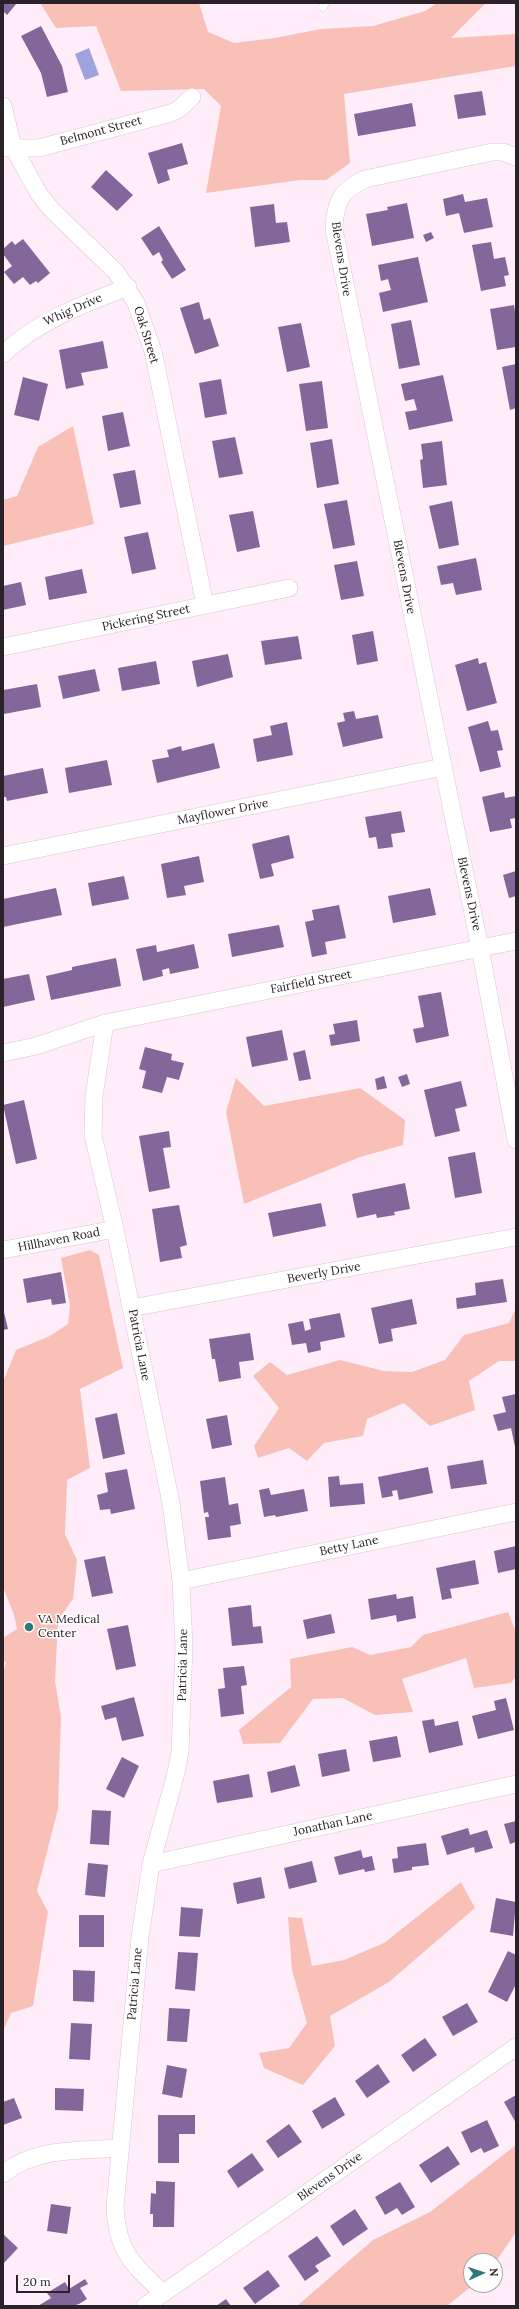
<!DOCTYPE html>
<html>
<head>
<meta charset="utf-8">
<style>
	body { margin:0 }
	#map { position:relative; width:519px; height:2309px; overflow:hidden; background:#ffedfa; font-family:Lora,serif }
	canvas { display:block }
	.frame { position:absolute; inset:0; border:4px solid #2b2128; pointer-events:none }
	.north { position:absolute; left:463px; top:2253px; width:40px; height:40px; box-sizing:border-box; background:#fff; border:1px solid #aaa6a9; border-radius:50%; rotate:87deg; font-size:11px; font-weight:700; line-height:16px; text-align:center; color:#2b2128 }
	.north::after { content:''; display:block; margin:auto; width:14px; height:18px; background:#2f787f; clip-path:polygon(50% 0,100% 100%,50% 72%,0 100%) }
	.scale { position:absolute; left:16px; top:2275px; width:54px; height:18px; box-sizing:border-box; border:2px solid #2b2128; border-top:0; padding-left:5px; font-size:12px; line-height:14px; white-space:nowrap; color:#2b2128; -webkit-text-stroke:3px #fff; paint-order:stroke }
</style>
</head>
<body>
<div id="map">
<canvas width="519" height="2309"></canvas>
<div class="frame"></div>
<div class="north">N</div>
<div class="scale">20 m</div>
</div>
<script>
const ctx = document.querySelector('canvas').getContext('2d');
ctx.lineJoin = 'round';
function fillPath(path, color) { ctx.fillStyle = color; ctx.fill(path, 'evenodd'); }
function trace(path, color, width, dash) { ctx.strokeStyle = color; ctx.lineWidth = width; ctx.lineCap = dash ? 'butt' : 'round'; ctx.setLineDash(dash || []); ctx.stroke(path); }
function drawText(font, color, halo, rows, align = 'center') {
  ctx.font = font + ' Lora,serif'; ctx.lineWidth = 3; ctx.setLineDash([]); ctx.textBaseline = 'middle'; ctx.strokeStyle = halo; ctx.fillStyle = color; for (const [text, x, y, turn = 0] of rows) {
    ctx.save(); ctx.translate(x, y); ctx.rotate((+turn || 0) * Math.PI / 180); ctx.textAlign = isNaN(turn) ? turn : align; if (halo) ctx.strokeText(text, 0, 0); ctx.fillText(text, 0, 0); ctx.restore();
  }
}
fillPath(new Path2D(`
	M40,3H199L208,32L234,43L275,38L321,29L373,26L425,11L437,3H486L451,38L516,34V66L344,94L350,163L326,180H300L206,193L221,106L204,89L121,91L96,26L56,28Z
	M73,426L94,524L3,546V500L17,496L38,447Z
	M236,1078L264,1106L360,1088L405,1120L403,1145L360,1157L244,1204L226,1112Z
	M90,1250L99,1255L123,1368L80,1389L90,1468L67,1480L65,1534L77,1560L73,1599L58,1620L55,1681L61,1717L58,1809L37,1891L48,1912L33,2006L11,2013L3,2031V1674L6,1662L3,1660V1638L17,1629L14,1615L3,1587V1382L16,1350L50,1336L68,1324L70,1306L61,1258Z
	M516,1308V1361H499L469,1381L475,1410L430,1426L404,1403L367,1419L363,1436L324,1443L307,1461L289,1448L258,1458L254,1446L279,1408L253,1376L270,1362L287,1375L340,1360L384,1371L412,1372L445,1360L464,1335L509,1323Z
	M508,1612L516,1632V1676L511,1683L474,1688L466,1658L402,1679L413,1712L375,1715L343,1698L313,1699L280,1743L243,1744L239,1730L291,1687L290,1659L352,1647L370,1655L411,1647L423,1635Z
	M461,1882L475,1908L389,1982L330,2016L335,2046L303,2085L264,2068L259,2053L289,2048L307,2023L292,1970L288,1917L302,1918L312,1966L344,1960L384,1943Z
	M516,2145V2232L495,2263V2261H471V2285H473L447,2306H297L373,2240L430,2212Z`), '#f9c0b8');
fillPath(new Path2D(`
	M89,48L99,75L85,80L75,54Z`), '#a0a2dd');
fillPath(new Path2D(`
	M3,3H17L7,15L3,11Z
	M41,26L62,66L68,92L47,97L41,73L21,36Z
	M482,91L486,115L458,119L454,95Z
	M412,103L416,126L358,136L354,114Z
	M182,143L188,164L167,170L170,180L158,184L148,153Z
	M106,170L133,195L117,211L91,187Z
	M463,194L465,202L487,198L493,227L464,233L459,213L446,216L443,199Z
	M407,203L414,238L372,246L366,214L388,210L387,207Z
	M274,204L276,223L287,222L290,242L255,247L250,207Z
	M159,226L186,270L172,279L161,262L163,260L159,252L153,256L141,238Z
	M431,232L434,238L426,242L423,235Z
	M23,239L50,273L38,283L36,281L30,285L23,277L14,284L4,272L12,266L3,254V249L12,241L15,245Z
	M491,242L494,259L505,257L509,275L504,276L506,286L481,291L472,245Z
	M418,257L428,302L383,312L379,293L391,290L388,279L381,281L378,265Z
	M199,302L204,320L210,318L219,346L195,354L180,308Z
	M514,305L516,319V347L497,350L490,309Z
	M411,320L420,365L399,369L391,324Z
	M301,323L310,367L287,372L278,327Z
	M103,341L108,368L81,373L84,385L66,389L59,350Z
	M516,364V408L510,410L502,367Z
	M443,375L453,421L409,430L405,412L417,410L414,399L405,401L401,384Z
	M23,377L48,384L39,421L14,415Z
	M221,379L227,414L205,418L199,383Z
	M322,381L328,428L306,431L299,384Z
	M123,412L130,446L108,451L102,416Z
	M235,437L243,474L219,478L212,441Z
	M332,439L339,484L317,488L310,443Z
	M442,441L447,485L423,488L420,460L423,459L421,444Z
	M135,470L141,504L120,508L113,474Z
	M347,500L355,545L333,549L324,504Z
	M452,501L459,545L439,549L429,506Z
	M253,511L260,547L237,552L229,515Z
	M148,532L156,569L132,574L124,537Z
	M476,558L482,590L456,595L453,583L441,585L437,566Z
	M357,561L364,596L341,600L334,565Z
	M82,569L87,593L49,600L45,577Z
	M21,582L26,605L3,610V586Z
	M373,631L378,661L357,665L352,635Z
	M298,636L302,659L265,665L261,641Z
	M228,654L233,677L197,687L192,661Z
	M478,658L479,664L486,662L497,703L467,711L455,665Z
	M156,661L160,684L122,691L118,668Z
	M95,669L100,691L63,699L58,676Z
	M37,684L41,707L4,714L3,690Z
	M354,711L356,719L378,715L383,738L343,747L337,723L345,721L343,713Z
	M488,721L491,731L498,730L503,750L497,751L501,767L480,772L468,727Z
	M287,722L293,755L257,762L253,739L272,735L270,726Z
	M214,743L220,768L157,783L152,760L169,757L167,750L181,746L182,751Z
	M107,760L112,785L69,793L65,768Z
	M43,768L48,793L7,801L6,797H3V776Z
	M504,792L505,798L516,796V818L510,819L512,828L490,832L482,797Z
	M401,811L405,832L391,834L393,847L378,849L376,837L369,838L365,817Z
	M289,835L294,858L271,864L274,876L260,879L252,844Z
	M199,856L204,882L184,886L186,895L167,898L161,864Z
	M516,871V896L509,898L503,875Z
	M124,876L129,899L92,906L88,883Z
	M56,888L62,915L3,927V899Z
	M430,888L436,915L393,923L388,896Z
	M339,905L346,938L325,942L327,954L312,957L305,922L314,920L312,910Z
	M279,925L284,947L232,957L228,934Z
	M194,944L199,968L170,974L169,968L162,970L163,976L143,981L136,949L156,945L157,952Z
	M116,958L121,986L51,1000L46,976L72,970V967Z
	M29,974L35,1000L3,1007V979Z
	M441,992L449,1036L416,1043L413,1029L424,1027L418,996Z
	M357,1020L360,1041L331,1046L329,1035L335,1034L333,1024Z
	M282,1030L288,1060L252,1067L246,1037Z
	M145,1047L172,1054L171,1060L184,1063L179,1080L167,1077L162,1093L142,1088L146,1071L139,1069Z
	M305,1050L311,1079L299,1081L293,1053Z
	M407,1074L410,1084L402,1087L398,1077Z
	M384,1076L387,1088L377,1090L375,1079Z
	M461,1081L467,1106L455,1109L460,1131L435,1137L424,1090Z
	M24,1100L37,1159L16,1164L3,1105Z
	M169,1131L171,1147L163,1148L170,1188L149,1192L139,1136Z
	M475,1152L482,1193L455,1198L448,1157Z
	M405,1183L410,1209L394,1212L395,1215L377,1218L376,1214L357,1218L352,1194Z
	M321,1203L326,1226L273,1237L268,1213Z
	M179,1205L187,1245L180,1247L182,1258L160,1262L152,1209Z
	M61,1272L66,1303L52,1305L51,1299L27,1303L23,1279Z
	M503,1279L507,1302L457,1309L456,1298L476,1295L475,1283Z
	M412,1299L417,1324L391,1329L393,1341L379,1344L371,1308Z
	M3,1308L8,1329L3,1330Z
	M340,1313L345,1337L320,1342L321,1350L308,1353L306,1343L292,1345L288,1324L303,1321L305,1331L311,1329L309,1319Z
	M250,1333L254,1360L239,1362L241,1378L219,1382L215,1359H212L209,1339Z
	M516,1394V1447H515L511,1428L498,1431L493,1415L506,1412L502,1397Z
	M117,1413L125,1454L103,1459L95,1418Z
	M227,1415L232,1445L212,1449L206,1419Z
	M483,1460L487,1484L451,1489L447,1466Z
	M428,1467L433,1493L399,1500L397,1490L392,1491L393,1496L382,1498L378,1477Z
	M127,1469L135,1509L111,1514L110,1509L100,1510L97,1495L108,1492L105,1473Z
	M339,1476L340,1485L363,1483L365,1504L330,1507L328,1477Z
	M225,1477L229,1505L238,1503L241,1524L230,1526L231,1537L208,1540L205,1517H209L208,1512L204,1513L200,1481Z
	M269,1488L271,1495L304,1489L308,1511L276,1517L275,1515L264,1517L259,1490Z
	M516,1546V1569L498,1573L494,1551Z
	M105,1556L113,1593L92,1597L84,1560Z
	M475,1560L479,1584L450,1589L452,1598L442,1600L436,1568Z
	M396,1594L397,1599L413,1596L416,1618L397,1622L396,1615L371,1620L368,1599Z
	M251,1605L253,1627L261,1626L263,1643L232,1646L228,1608Z
	M331,1614L335,1633L307,1639L303,1620Z
	M128,1625L136,1666L116,1670L107,1629Z
	M244,1666L247,1685L241,1686L244,1714L221,1717L218,1689L225,1688L223,1668Z
	M134,1697L144,1736L122,1741L116,1717L105,1720L101,1706Z
	M506,1698L514,1730L478,1739L472,1716L496,1710L494,1701Z
	M434,1719L435,1726L458,1721L463,1745L429,1753L422,1721Z
	M397,1736L401,1757L373,1762L369,1741Z
	M346,1749L350,1771L322,1777L318,1754Z
	M122,1757L139,1766L124,1798L106,1789Z
	M295,1765L300,1786L271,1793L267,1772Z
	M249,1774L253,1797L217,1803L213,1781Z
	M92,1810L111,1811L109,1845L90,1844Z
	M516,1821V1842L510,1844L504,1824Z
	M468,1828L470,1835L487,1830L493,1848L475,1853L474,1847L447,1855L441,1836Z
	M426,1843L429,1865L412,1867V1870L394,1873L392,1859L398,1858L397,1847Z
	M361,1850L363,1858L372,1856L375,1870L365,1872L364,1869L339,1875L334,1857Z
	M312,1861L317,1882L289,1889L284,1868Z
	M88,1863L108,1865L105,1897L85,1895Z
	M261,1877L265,1898L237,1904L233,1883Z
	M496,1898L516,1902L513,1936L490,1932Z
	M181,1907L203,1909L200,1937L179,1936Z
	M79,1915H104V1947H79Z
	M508,1951L516,1955V1984L507,2002L488,1992Z
	M178,1952L198,1953L195,1991L175,1989Z
	M73,1970L95,1971L94,2002L73,2001Z
	M467,2003L478,2022L453,2036L442,2017Z
	M169,2008L190,2009L187,2042L167,2041Z
	M71,2023L92,2024L90,2060L69,2059Z
	M425,2038L437,2055L413,2072L401,2055Z
	M378,2064L390,2082L367,2098L355,2081Z
	M167,2065L187,2069L182,2098L162,2094Z
	M55,2088L84,2089L83,2111L55,2110Z
	M516,2095V2123L504,2102Z
	M335,2097L345,2115L322,2129L312,2111Z
	M14,2098L22,2118L3,2125V2102Z
	M158,2115H195V2134H179V2163H158Z
	M487,2120L499,2146L484,2153L481,2148L471,2153L461,2132Z
	M289,2124L302,2142L278,2158L266,2141Z
	M448,2146L460,2164L431,2183L419,2165Z
	M252,2153L264,2170L238,2188L227,2171Z
	M156,2181L175,2182L174,2227H153V2214H150L151,2193L156,2194Z
	M400,2182L415,2207L402,2215L397,2208L385,2215L375,2197Z
	M51,2204L71,2207L67,2234L47,2231Z
	M355,2209L368,2229L343,2246L330,2226Z
	M3,2234L18,2248L3,2264Z
	M317,2236L331,2256L315,2266L319,2271L305,2281L288,2256Z
	M268,2270L280,2286L255,2304L243,2288Z
	M85,2279L88,2284L80,2288L87,2299L79,2304L72,2306H38L51,2298L47,2293L65,2282L69,2289Z
	M226,2299L231,2306H216Z`), '#83679b');
const service = new Path2D(`
	M323,7L325,3`);
const minor = new Path2D(`
	M3,106L13,147L39,194L52,210L116,272L136,303L153,351L205,605
	M5,148H39L171,113L179,109L192,97
	M516,157L503,152H492L365,179C340,191 335,202 334,229L480,948L516,1140
	M3,354C39,320 82,305 128,287
	M3,647L289,588
	M3,856L443,767
	M105,1023L94,1096L93,1135L115,1229L171,1503L181,1581L184,1647L180,1752L176,1773L151,1864L140,1937L115,2207C117,2251 132,2264 163,2293
	M3,1053L36,1046L105,1023L516,941
	M3,1250L115,1229
	M131,1308L516,1237
	M181,1581L516,1512
	M151,1864L516,1784
	M3,2174C35,2147 81,2151 120,2148
	M145,2306L516,2047`);
trace(service, '#dec2d7', 9);
trace(minor, '#dec2d7', 18);
trace(service, '#fff', 8);
trace(minor, '#fff', 17);
for (const [x, y, r, color] of [
	[29,1627,5,"#2f787f"]
]) { const dot = new Path2D(); dot.arc(x, y, r, 0, 2 * Math.PI); ctx.fillStyle = color; ctx.fill(dot); trace(dot, '#fff', 1.5); }
drawText('12px', '#2b2128', '#fff', [
	["Belmont Street",101,131,-15],
	["Blevens Drive",341,259,81],
	["Whig Drive",73,310,-24],
	["Oak Street",146,335,73],
	["Blevens Drive",404,577,79],
	["Pickering Street",146,618,-12],
	["Mayflower Drive",223,812,-11],
	["Blevens Drive",469,894,78],
	["Fairfield Street",311,982,-11],
	["Hillhaven Road",59,1240,-11],
	["Beverly Drive",324,1273,-10],
	["Patricia Lane",139,1345,79],
	["Betty Lane",349,1546,-12],
	["Patricia Lane",183,1665,-89],
	["Jonathan Lane",333,1824,-12],
	["Patricia Lane",135,1984,-85],
	["Blevens Drive",330,2177,-35]
]);
drawText('12px', '#2b2128', '#fff', [
	["VA Medical",38,1620],
	["Center",38,1634]
], 'left');
</script>
</body>
</html>
